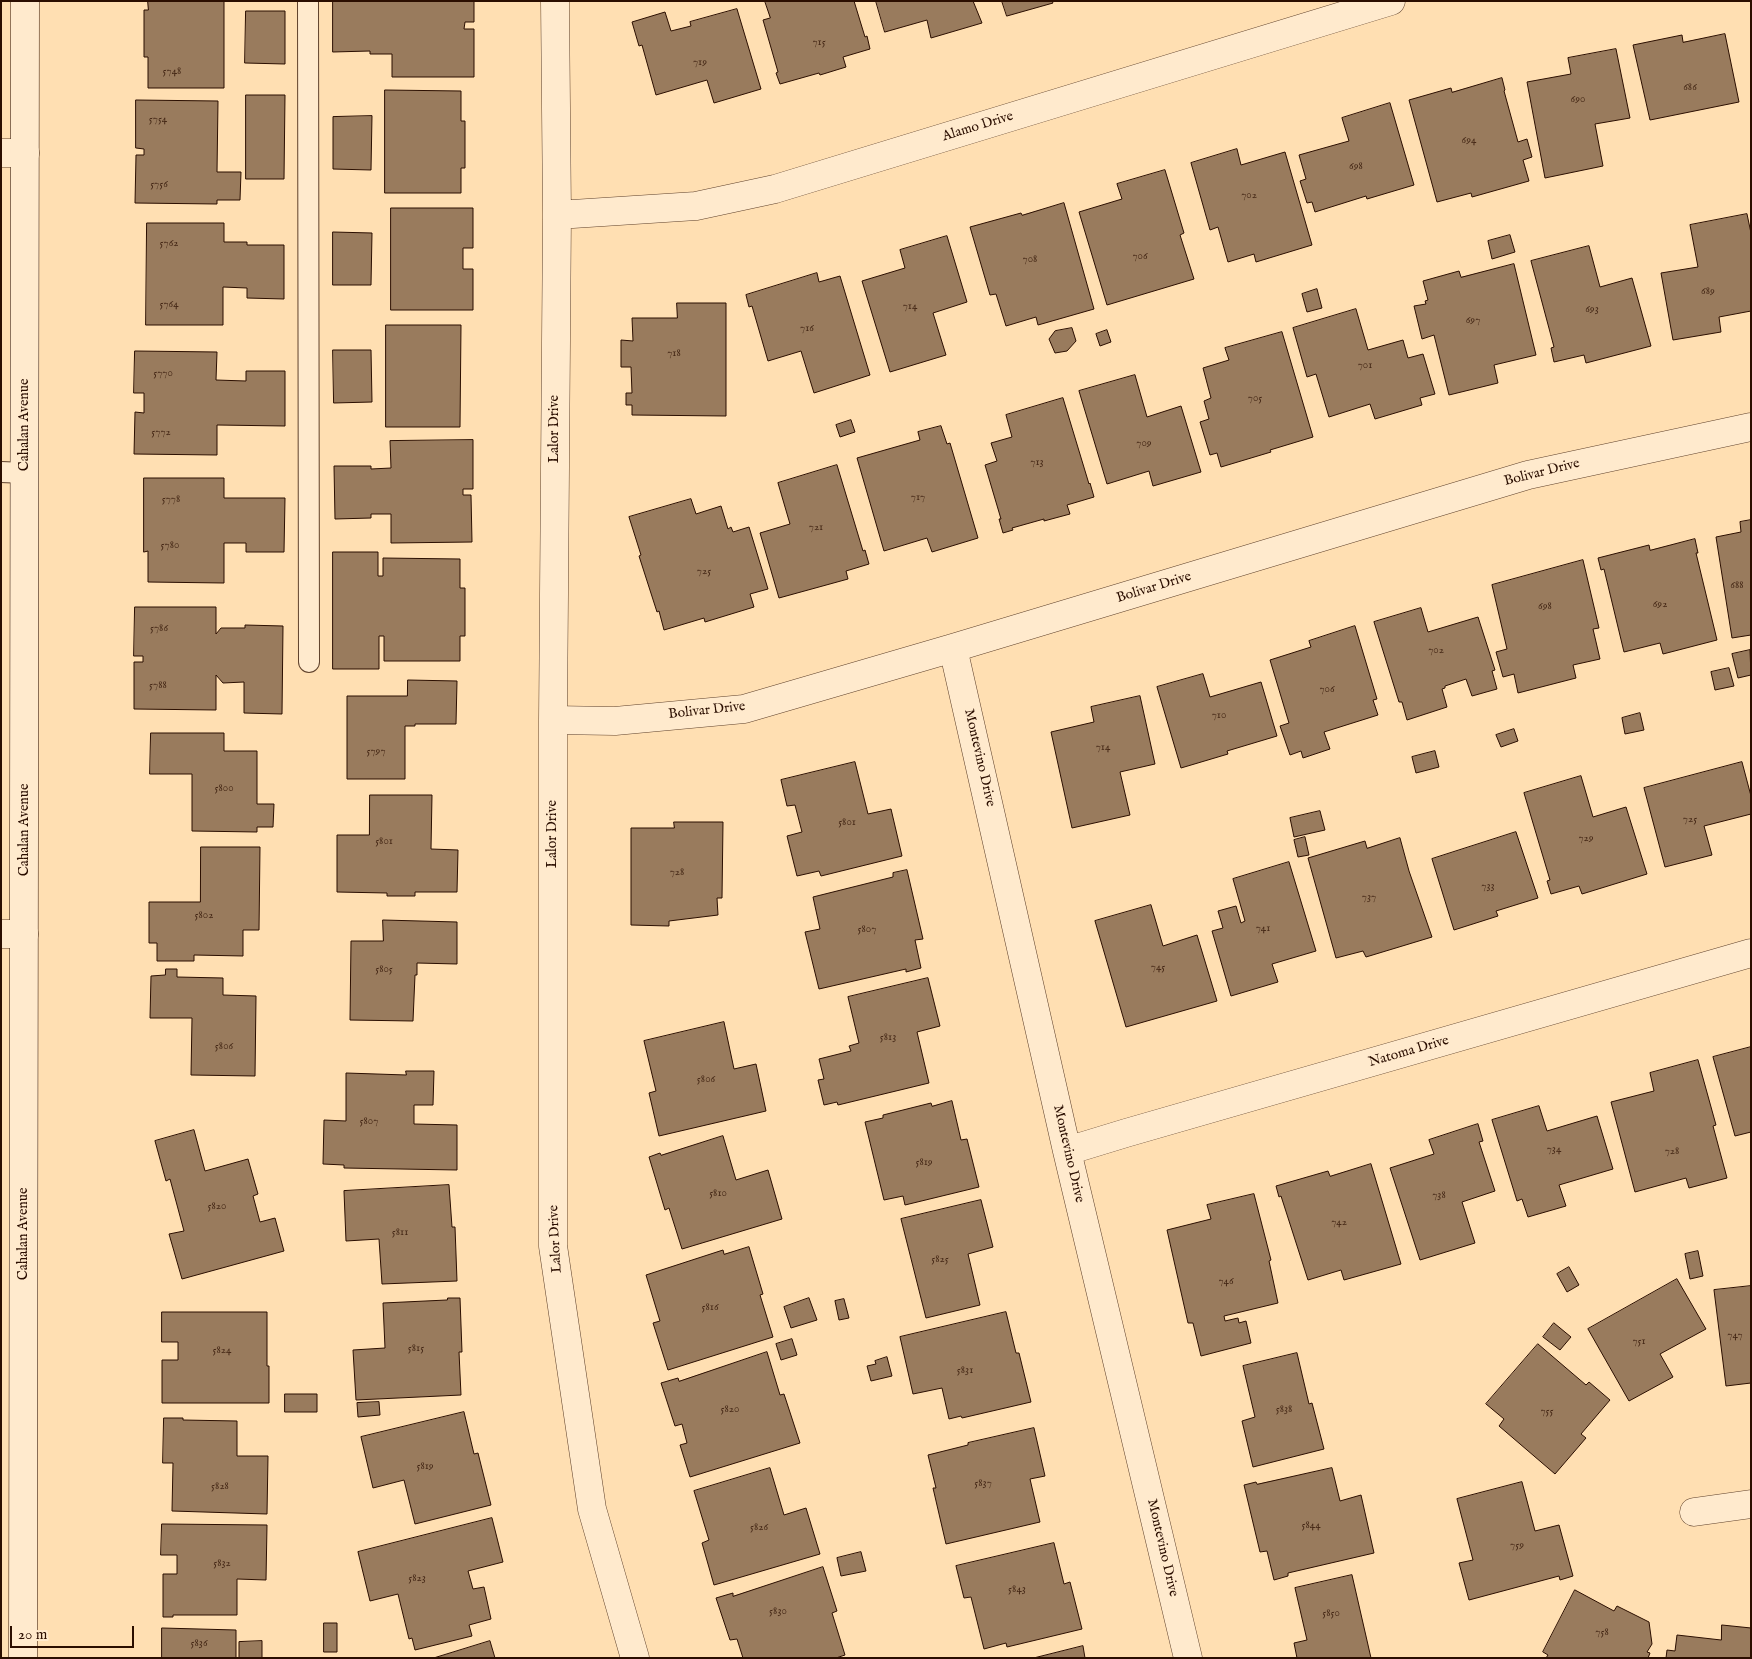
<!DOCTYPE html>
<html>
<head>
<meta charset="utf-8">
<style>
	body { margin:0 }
	#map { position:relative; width:1752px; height:1659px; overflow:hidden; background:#ffdfb2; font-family:"IM FELL English",serif }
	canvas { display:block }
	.frame { position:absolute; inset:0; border:2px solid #2b0e00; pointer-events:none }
	.scale { position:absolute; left:10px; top:1626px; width:124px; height:22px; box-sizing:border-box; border:2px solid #2b0e00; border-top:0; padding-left:6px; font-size:15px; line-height:18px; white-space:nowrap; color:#2b0e00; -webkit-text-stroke:4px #ffeacd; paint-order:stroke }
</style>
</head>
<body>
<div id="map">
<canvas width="1752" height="1659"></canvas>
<div class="frame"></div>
<div class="scale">20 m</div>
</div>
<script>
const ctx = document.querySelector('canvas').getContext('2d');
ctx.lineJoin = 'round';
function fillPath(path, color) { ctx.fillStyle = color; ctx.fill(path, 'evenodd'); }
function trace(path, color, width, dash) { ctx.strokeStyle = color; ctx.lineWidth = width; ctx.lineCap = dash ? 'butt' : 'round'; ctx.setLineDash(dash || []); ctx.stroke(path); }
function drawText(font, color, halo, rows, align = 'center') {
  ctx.font = font + ' "IM FELL English",serif'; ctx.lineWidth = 4.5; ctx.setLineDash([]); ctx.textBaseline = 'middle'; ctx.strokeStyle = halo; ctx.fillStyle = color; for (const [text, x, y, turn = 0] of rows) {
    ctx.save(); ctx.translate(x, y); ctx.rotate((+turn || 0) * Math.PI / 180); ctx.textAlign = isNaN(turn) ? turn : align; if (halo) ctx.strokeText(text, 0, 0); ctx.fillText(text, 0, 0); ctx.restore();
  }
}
const building = new Path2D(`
	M148,1H224V88H148V57H144V10H148Z
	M333,1H474V22H465L464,29H474V77H392V54H370V51L333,52Z
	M765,1H854L865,37L867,36L870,49L843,57L846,67L820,75L819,73L780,84L776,73L778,72L763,20L770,18Z
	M876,1H973L982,23L931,38L927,20L885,32Z
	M1002,1H1052L1053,3L1007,16Z
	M737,9L761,89L714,103L707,80L656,95L642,45L639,46L632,22L665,12L671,31L691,26L690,22Z
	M246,11H285V64L245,63Z
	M1725,34L1739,102L1650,120L1633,45L1682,35L1683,42Z
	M1616,49L1630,118L1595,124L1603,166L1545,178L1527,82L1571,74L1568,58Z
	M1502,78L1505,90L1504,91L1518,142L1527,139L1532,157L1523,160L1529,181L1472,197L1471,193L1437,202L1409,100L1451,88L1452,92Z
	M385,90L461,91V121H465V168H461V193H385Z
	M246,95H285L284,179H246Z
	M136,100L218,101L217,172H241L240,200H217V204L135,203L136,155H144V149L136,148Z
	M1390,103L1414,185L1367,199L1366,196L1315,212L1312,202L1307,203L1300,181L1306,179L1299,155L1349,141L1342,118Z
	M372,116L371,170L333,169V117Z
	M1237,149L1241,165L1285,152L1312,245L1256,262L1254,254L1228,262L1218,227L1210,230L1191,163Z
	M1165,170L1184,233L1180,235L1194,279L1107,305L1079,212L1122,199L1117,184Z
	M1064,203L1094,309L1038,325L1036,317L1006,326L996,294L990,295L970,227L1021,213L1022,215Z
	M391,208H473V248H463V269H473V310H391Z
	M1747,214L1751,233V311L1719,317L1721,332L1673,340L1661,273L1698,267L1690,225Z
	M147,223H224V242H247V245H284V299L247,298V288L223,287V325H146Z
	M333,232L372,233L371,285H333Z
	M1510,235L1515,252L1492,259L1488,241Z
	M947,236L967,302L933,313L946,355L890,372L862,281L905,268L900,250Z
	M1589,246L1600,287L1632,278L1651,346L1586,363L1584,355L1554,362L1551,348L1554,347L1531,261Z
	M1514,264L1536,355L1494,365L1498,383L1449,395L1434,335L1422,339L1414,306L1426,304L1425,301L1428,300L1423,281L1459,271L1461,277Z
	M817,273L819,282L840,276L870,375L814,393L801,351L768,361L752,306L749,307L746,295Z
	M1317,289L1322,308L1307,312L1302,294Z
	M677,303H726V416L632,415V405H626V393H632L631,367H621V340L633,341L632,318H677Z
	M1356,309L1368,350L1403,340L1408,358L1423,354L1435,394L1420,398L1422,405L1375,419L1370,404L1329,417L1316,374L1307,377L1293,328Z
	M386,325H461L460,427H386Z
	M1072,328L1076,341L1067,351L1055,353L1049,339L1055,331Z
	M1107,330L1111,342L1100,346L1096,334Z
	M1282,332L1313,437L1270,450L1271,452L1221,467L1217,453L1210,455L1200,422L1209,419L1204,401L1211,398L1203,368L1229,360L1225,348Z
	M333,350H371L372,402L334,403Z
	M135,351L217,352L216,380L246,381V371H285V426L217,425V455L134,454L135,412L144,413V393H134Z
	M1135,375L1147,417L1181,406L1201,472L1153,486L1149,471L1107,484L1079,391Z
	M1063,398L1089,484L1090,483L1094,497L1067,505L1070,514L1044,521V519L1012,528L1013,530L1003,533L999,519H1001L985,465L997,461L991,443L1012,437L1006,415Z
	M851,420L855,432L840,437L836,425Z
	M941,426L947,444L950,443L978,538L932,552L927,538L884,551L857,458L920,440L918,432Z
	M473,440V489H463V495H471L472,542L391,543V514H371V518L335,519L334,466H371V469L391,468L390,441Z
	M837,465L863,551L865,550L869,564L846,571L848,579L779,598L760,533L790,524L778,483Z
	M144,478H224V498H285L284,552H246V543H224V583L148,582V551L144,552Z
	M691,499L696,514L721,506L728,529L731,527L733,532L749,527L768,589L750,594L754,607L705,622L704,618L664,630L659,611L657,612L639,556L641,555L629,517Z
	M1751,520V635L1732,638L1716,537L1741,532L1740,522Z
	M1695,539L1698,553H1696L1717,640L1663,654L1660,643L1624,652L1604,569L1601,570L1598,558L1649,545L1650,550Z
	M333,552H378V576H383V558L460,559V588H465V636H460V661H384V636H379V669H333Z
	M1583,560L1599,628L1593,629L1600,659L1573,665L1576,678L1518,693L1514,674L1503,677L1496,652L1507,649L1492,585Z
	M135,607H216V634L221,628H245V625L283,626L282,714L244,713V682L223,683L216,675V710L134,709V662H143V656H134Z
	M1421,608L1428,632L1478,617L1495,670L1492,671L1497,689L1472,696L1466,679L1445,686V688L1442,689L1447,707L1407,720L1402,702H1399L1374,622Z
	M1355,626L1377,699L1373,700L1378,715L1324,732L1330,749L1303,758L1301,751L1290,755L1280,726L1289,723L1270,660L1311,647L1309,641Z
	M1750,650L1751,675L1738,678L1732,654Z
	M1729,668L1734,686L1715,690L1711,672Z
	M1203,674L1210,697L1261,682L1277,736L1227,751L1228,754L1181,768L1157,687Z
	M408,680L457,681L456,724H415V726H405V779H347V696H407Z
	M1140,696L1155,764L1120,772L1130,815L1072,828L1051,732L1094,722L1091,707Z
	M1640,713L1644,730L1625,734L1622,718Z
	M1514,729L1518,741L1501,747L1496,735Z
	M151,733H224V751H257V804H274L273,827H257V832L192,831V774H150Z
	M1435,751L1439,767L1416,773L1412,757Z
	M855,762L868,814L891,809L902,856L821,876L819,871L797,876L787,836L802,832L795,805L787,806L781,780Z
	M1742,762L1751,796V814L1704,826L1712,855L1665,867L1644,788Z
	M1581,776L1593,817L1626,807L1647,874L1582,894L1579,886L1551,894L1547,881L1550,880L1524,793Z
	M370,795H432L431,849L458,850L457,892H415V896H387V893L337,892V835H369Z
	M1320,811L1325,830L1294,837L1290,818Z
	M674,822H723L722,898H717L718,915L669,921V926L631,925V828H674Z
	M1516,832L1538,898L1496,911L1498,916L1454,930L1432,859Z
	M1305,837L1309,855L1298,857L1294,840Z
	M1400,838L1409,871L1432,937L1366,957L1363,951L1336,958L1308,858L1365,841L1367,848Z
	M201,847H260L259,930H243V956L194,955V961H157V943H149V902H200Z
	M1289,862L1316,951L1272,964L1278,982L1231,996L1212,931L1223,928L1218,911L1236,906L1241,923L1245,921L1233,879Z
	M907,870L923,939L915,940L921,968L906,972V969L819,989L805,932L820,929L813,897L893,877V873Z
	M1151,905L1163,946L1197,935L1217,1001L1126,1027L1095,921Z
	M383,920L457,922V964L417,963V975H415L413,1021L350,1020L351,941H383Z
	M166,969H177V977L223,978V995L256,996L255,1076L191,1075L192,1018H150L151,976L165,975Z
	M928,978L940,1026L917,1032L929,1083L838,1105L837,1102L824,1105L818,1080L824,1079L819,1059L851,1051L849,1046L859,1043L848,997Z
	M724,1022L734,1069L756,1064L766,1111L659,1136L649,1093L656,1091L644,1041Z
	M1751,1047V1132L1735,1136L1713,1057Z
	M1698,1060L1716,1125L1713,1126L1727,1178L1689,1188L1686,1178L1635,1192L1611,1102L1654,1091L1650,1073Z
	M406,1071H434L433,1105H414V1124L457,1125V1170L344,1168V1165L323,1164L324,1120L346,1121V1073L406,1075Z
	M952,1101L961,1140L967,1139L979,1187L905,1205L903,1196L884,1200L865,1122L883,1118V1115L931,1103L932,1106Z
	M1539,1106L1547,1131L1597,1116L1613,1169L1559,1185L1566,1206L1528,1217L1522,1199L1517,1201L1492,1120Z
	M1478,1124L1483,1141L1479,1142L1495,1191L1462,1202L1475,1243L1420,1260L1390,1168L1434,1154L1429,1140Z
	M194,1130L205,1171L248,1159L258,1194L253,1196L260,1222L275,1218L284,1251L182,1279L169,1234L184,1231L170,1179L166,1181L155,1141Z
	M723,1136L736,1180L768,1170L782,1219L682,1249L669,1208L665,1210L649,1157L660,1153L661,1155Z
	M1371,1164L1401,1264L1344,1280L1341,1270L1308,1280L1281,1196L1279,1197L1276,1186L1328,1171L1330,1176Z
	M449,1185L452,1227H455L457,1281L382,1284L379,1239L346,1241L344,1191Z
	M1254,1194L1271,1260L1269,1261L1278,1303L1224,1316L1225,1321L1238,1318L1239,1323L1246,1321L1251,1343L1201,1356L1193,1323H1188L1167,1230L1211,1219L1207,1205Z
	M981,1200L993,1247L968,1254L980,1305L926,1318L901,1219Z
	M749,1247L763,1294L760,1295L773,1337L668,1370L653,1323L660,1321L646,1275L723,1250L724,1254Z
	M1698,1251L1703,1276L1690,1279L1685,1254Z
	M1569,1267L1579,1285L1567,1292L1557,1274Z
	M1677,1279L1706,1329L1660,1354L1673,1377L1629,1401L1588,1329Z
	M1751,1286V1383L1726,1386L1714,1290Z
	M448,1298H460L462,1352H459L461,1395L356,1400L353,1350L385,1348L383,1303L447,1300Z
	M809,1298L817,1320L791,1328L784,1307Z
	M844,1299L849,1318L839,1320L835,1301Z
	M162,1312H267V1366H269V1403H162V1360H178V1342H162Z
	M1006,1312L1016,1353H1019L1031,1402L962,1418L961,1416L949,1419L942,1388L913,1394L900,1337Z
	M1554,1323L1571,1337L1560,1350L1543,1337Z
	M792,1339L797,1355L781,1360L776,1344Z
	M1538,1344L1586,1385L1589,1382L1610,1400L1581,1434L1586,1438L1555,1474L1499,1426L1504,1419L1486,1404Z
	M767,1352L780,1395L784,1394L800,1443L690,1477L680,1445L687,1443L682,1424L675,1426L661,1383L678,1378L679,1381Z
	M1297,1353L1309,1404L1312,1403L1324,1449L1253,1467L1242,1421L1255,1417L1243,1366Z
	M887,1357L892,1376L871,1381L867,1366L876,1364L875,1361Z
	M285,1394H317V1412H285Z
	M379,1402L380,1415L358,1417L357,1403Z
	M464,1412L474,1454L478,1453L491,1505L415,1524L404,1480L373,1488L361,1437Z
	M164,1418H183V1420L237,1421V1456H268L267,1514L172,1511L173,1463H163Z
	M1034,1428L1045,1476L1030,1479L1040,1522L946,1544L933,1488H936L928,1455L968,1445V1443Z
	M770,1468L784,1515L806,1508L820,1554L714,1585L702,1543L709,1540L694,1491Z
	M1332,1468L1340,1501L1361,1495L1374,1553L1288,1573V1576L1274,1580L1267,1551L1260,1552L1244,1485L1256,1482L1257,1484Z
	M1522,1482L1535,1531L1559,1525L1573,1576L1560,1580L1559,1576L1469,1600L1459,1563L1473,1560L1457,1499Z
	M492,1518L503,1562L468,1571L473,1589L484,1587L491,1619L469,1625L472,1636L415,1650L412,1638L409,1639L398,1594L370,1601L358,1552Z
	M162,1524L267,1525L266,1580L237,1579V1615H173V1617H163V1574H177V1555H161Z
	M1054,1543L1064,1584L1070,1582L1082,1629L1007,1647L1006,1643L984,1649L971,1597L964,1598L956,1566Z
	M861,1552L866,1571L841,1576L837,1558Z
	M823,1567L837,1611L832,1613L845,1655L836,1658H743L737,1639L730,1640L716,1598L733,1593V1596Z
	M1352,1575L1371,1658H1297L1294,1643L1307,1640L1295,1588Z
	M1575,1590L1614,1611L1617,1606L1649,1622L1652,1644L1647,1652L1650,1653L1648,1658H1546L1548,1655L1543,1652Z
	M324,1623H337V1652H324Z
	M1722,1625L1751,1628V1658H1666L1667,1650L1675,1651L1677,1635L1721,1640Z
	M162,1628L236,1630V1658H162Z
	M262,1641V1658H239V1642Z
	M490,1641L495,1658H434Z
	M1083,1646L1085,1658H1034Z`);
fillPath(building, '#997b5d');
trace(building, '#2b0e00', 1);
const lane = new Path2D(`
	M308,1L309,662
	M1,472L25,473`);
const street = new Path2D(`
	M555,1L557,215L553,720V1246L592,1509L635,1658
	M1,153H25
	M557,215L696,206L775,189L1391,1
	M953,648L1067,1151L1188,1658
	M553,720L615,721L744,709L953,648L1528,475L1751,427
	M1,934H24
	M1067,1151L1126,1133L1751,953
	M1694,1512L1751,1504`);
const secondary = new Path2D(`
	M23,1658L25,1`);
trace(lane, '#60422c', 22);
trace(street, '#60422c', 29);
trace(secondary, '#2b0e00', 29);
trace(lane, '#ffeacd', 20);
trace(street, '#ffeacd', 28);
trace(secondary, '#ffeacd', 28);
drawText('11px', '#462917', null, [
	["715",819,43],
	["719",700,63],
	["5748",172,72],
	["686",1690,88],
	["690",1578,100],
	["5754",158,120],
	["694",1469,141],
	["698",1356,167],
	["5756",159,185],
	["702",1249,196],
	["5762",169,244],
	["706",1140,257],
	["708",1030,260],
	["689",1708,292],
	["5764",169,305],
	["714",910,307],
	["693",1592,310],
	["697",1473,321],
	["716",807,329],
	["718",674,354],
	["701",1365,366],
	["5770",163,374],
	["705",1255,399],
	["5772",161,433],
	["709",1144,444],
	["713",1037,463],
	["717",918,498],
	["5778",171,500],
	["721",816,528],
	["5780",170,546],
	["725",704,572],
	["688",1737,586],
	["692",1660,605],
	["698",1545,607],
	["5786",159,629],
	["702",1436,651],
	["5788",158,686],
	["706",1327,690],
	["710",1219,716],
	["714",1103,748],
	["5797",376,752],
	["5800",224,789],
	["725",1690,820],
	["5801",847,823],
	["729",1586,839],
	["5801",384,842],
	["728",677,873],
	["733",1488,887],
	["737",1369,898],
	["5802",204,916],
	["741",1263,929],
	["5807",867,930],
	["745",1158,968],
	["5805",384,970],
	["5813",888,1038],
	["5806",224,1047],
	["5806",706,1080],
	["5807",369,1122],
	["734",1554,1150],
	["728",1672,1152],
	["5819",924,1163],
	["5810",718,1194],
	["738",1439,1196],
	["5820",217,1207],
	["742",1339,1223],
	["5811",400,1233],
	["5825",940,1260],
	["746",1226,1282],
	["5816",710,1308],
	["747",1735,1336],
	["751",1639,1342],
	["5815",416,1349],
	["5824",222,1351],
	["5831",965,1371],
	["5820",730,1410],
	["5838",1284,1410],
	["755",1547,1412],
	["5819",425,1467],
	["5837",983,1484],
	["5828",220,1487],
	["5844",1311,1526],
	["5826",759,1528],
	["759",1517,1546],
	["5832",222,1564],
	["5823",417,1579],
	["5843",1017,1590],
	["5830",778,1612],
	["5850",1331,1614],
	["758",1602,1633],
	["5836",199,1644]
]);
drawText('14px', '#2b0e00', '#ffeacd', [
	["Alamo Drive",978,127,-17],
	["Cahalan Avenue",25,425,-90],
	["Lalor Drive",555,429,-90],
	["Bolivar Drive",1542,473,-14],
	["Bolivar Drive",1154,588,-17],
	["Bolivar Drive",707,711,-6],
	["Montevino Drive",979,758,77],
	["Cahalan Avenue",25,830,-90],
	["Lalor Drive",553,834,-90],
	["Natoma Drive",1409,1052,-16],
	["Montevino Drive",1068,1154,77],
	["Cahalan Avenue",24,1234,-90],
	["Lalor Drive",556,1239,-93],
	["Montevino Drive",1162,1548,77]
]);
</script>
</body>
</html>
